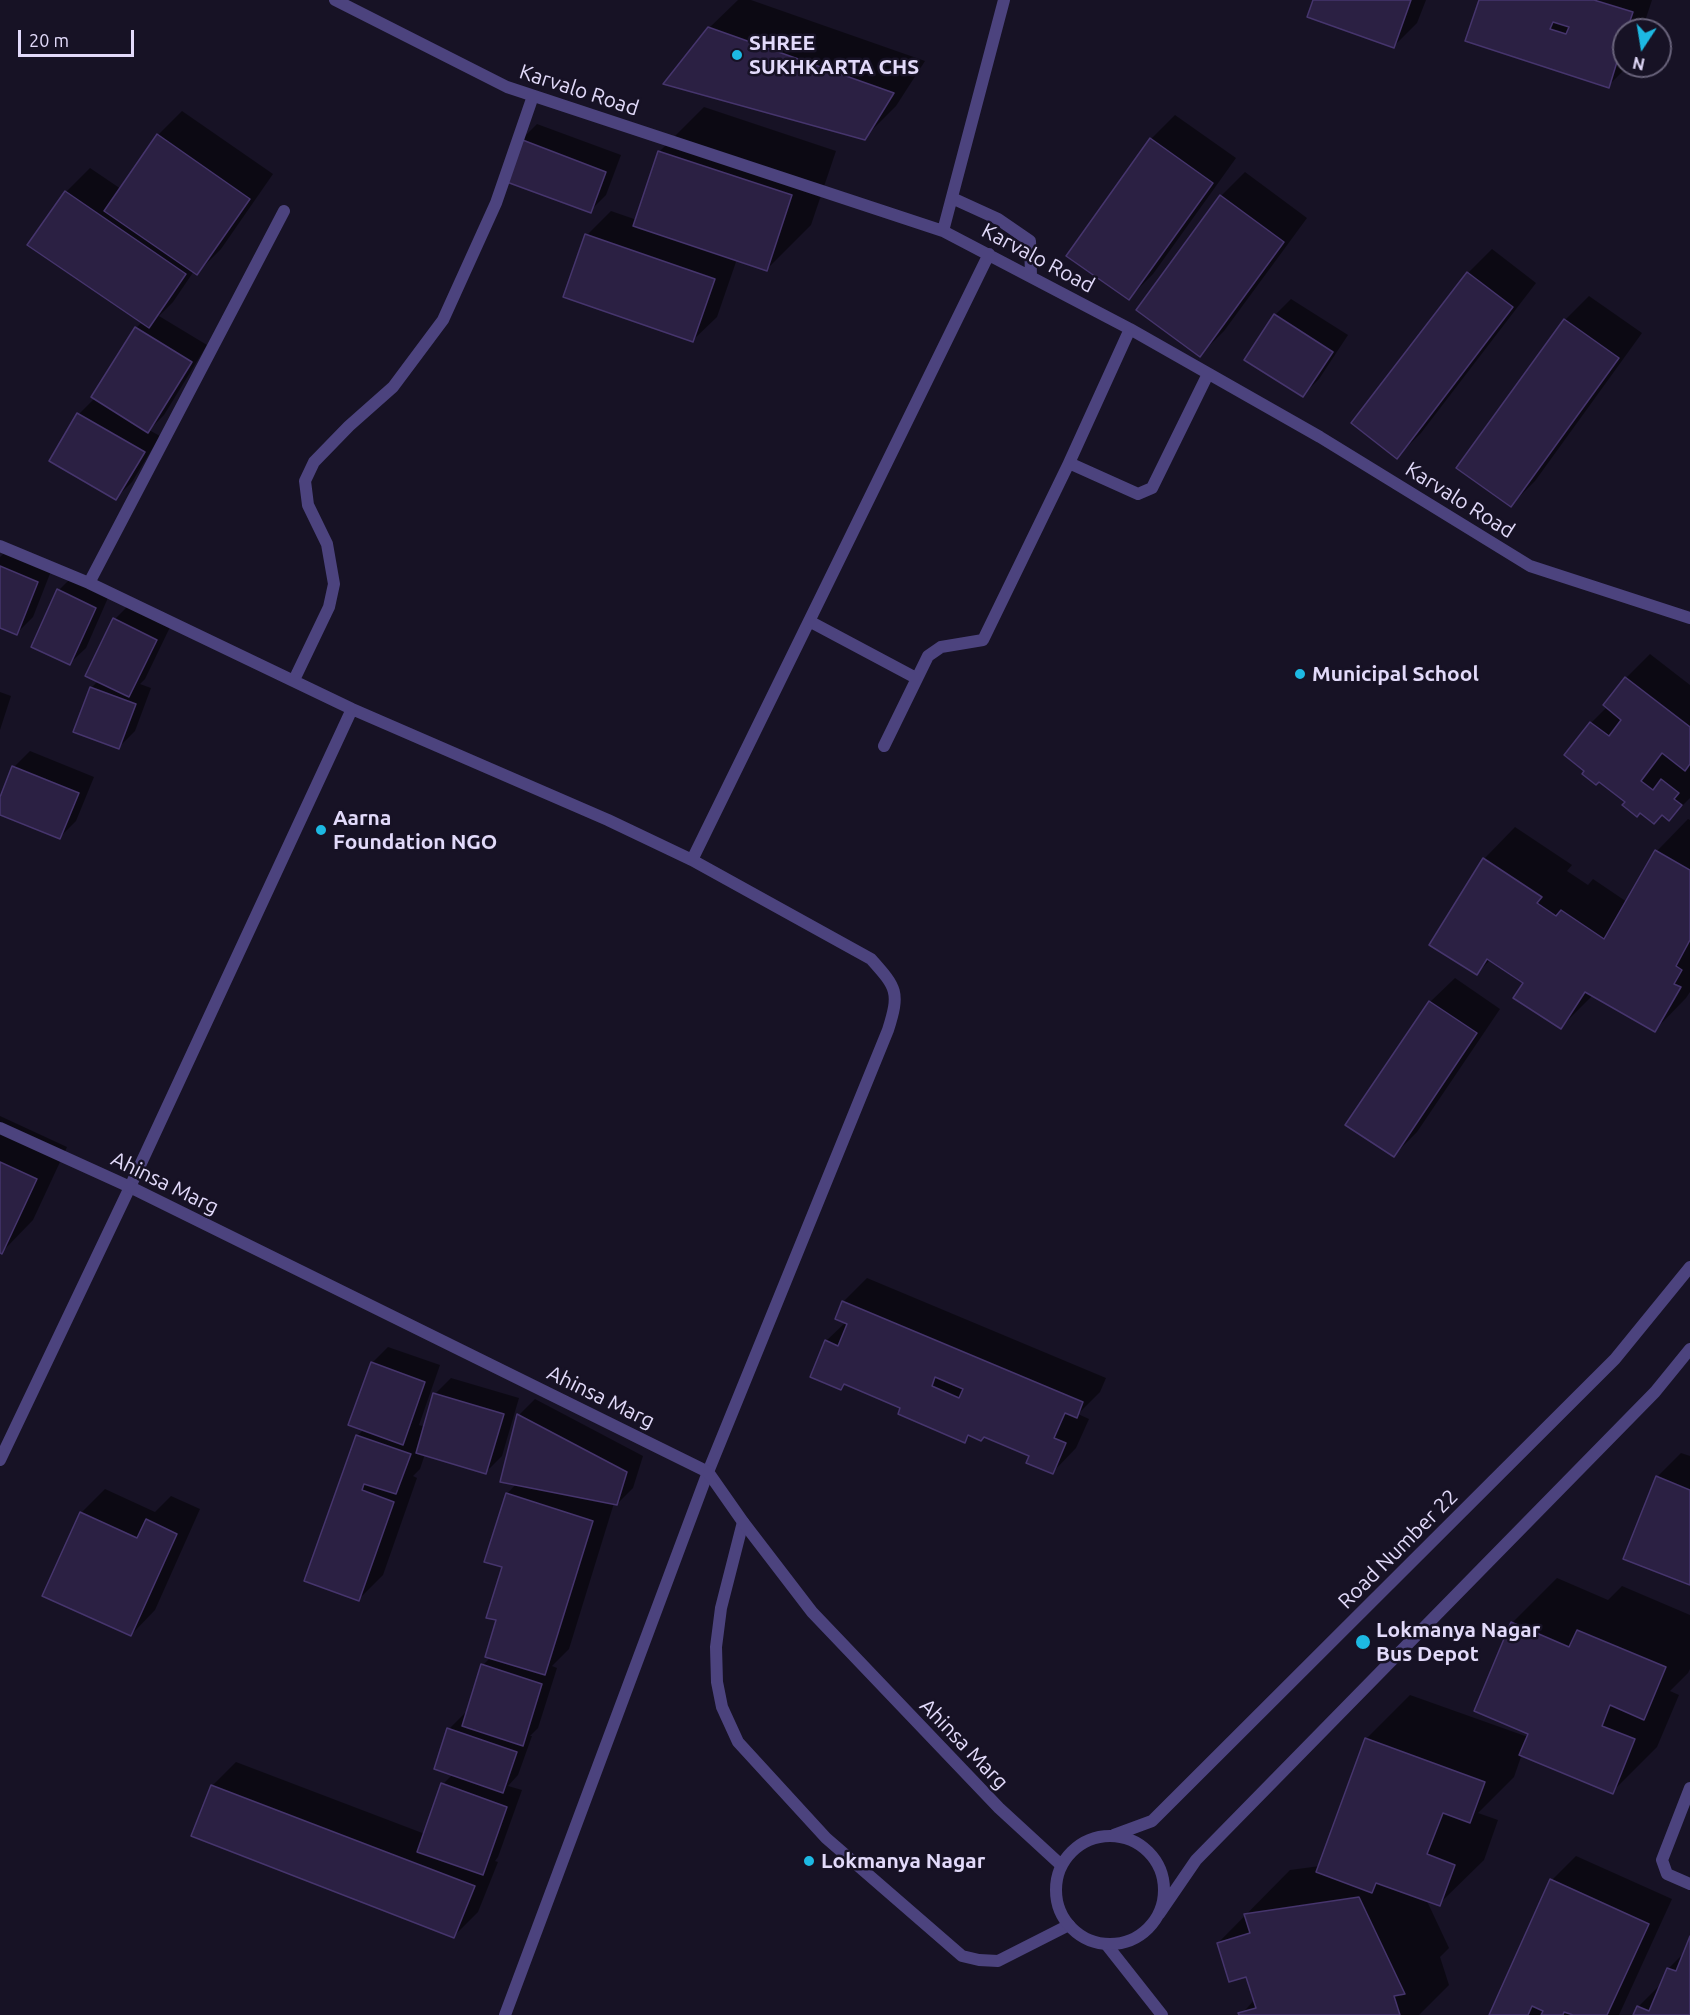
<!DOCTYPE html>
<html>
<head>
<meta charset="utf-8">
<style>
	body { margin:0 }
	#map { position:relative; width:1690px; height:2015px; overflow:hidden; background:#171225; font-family:Ubuntu,sans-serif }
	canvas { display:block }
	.north { position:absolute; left:1612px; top:18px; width:60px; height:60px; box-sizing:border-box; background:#171225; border:2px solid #68627a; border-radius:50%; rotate:192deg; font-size:16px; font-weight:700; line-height:24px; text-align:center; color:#e2dafa }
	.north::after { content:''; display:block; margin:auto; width:21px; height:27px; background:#1db9e3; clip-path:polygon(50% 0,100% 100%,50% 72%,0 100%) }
	.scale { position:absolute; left:18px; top:30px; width:116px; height:27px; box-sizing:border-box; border:3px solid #e2dafa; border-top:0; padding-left:8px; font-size:18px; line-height:21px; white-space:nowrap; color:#e2dafa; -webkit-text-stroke:4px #171225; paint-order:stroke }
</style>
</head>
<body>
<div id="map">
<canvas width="1690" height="2015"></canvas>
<div class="north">N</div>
<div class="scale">20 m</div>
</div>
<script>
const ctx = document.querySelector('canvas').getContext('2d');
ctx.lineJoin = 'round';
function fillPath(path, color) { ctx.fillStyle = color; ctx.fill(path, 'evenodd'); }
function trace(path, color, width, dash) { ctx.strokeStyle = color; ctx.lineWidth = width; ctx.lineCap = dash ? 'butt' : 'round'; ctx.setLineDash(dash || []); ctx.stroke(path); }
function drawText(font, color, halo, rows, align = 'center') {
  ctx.font = font + ' Ubuntu,sans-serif'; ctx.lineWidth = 5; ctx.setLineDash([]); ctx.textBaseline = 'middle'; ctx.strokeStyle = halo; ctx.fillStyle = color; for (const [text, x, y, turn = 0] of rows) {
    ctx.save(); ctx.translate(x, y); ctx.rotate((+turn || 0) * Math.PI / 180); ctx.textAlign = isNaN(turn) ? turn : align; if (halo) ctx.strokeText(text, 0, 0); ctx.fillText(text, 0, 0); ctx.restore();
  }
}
fillPath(new Path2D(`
	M738,0H751L925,61L896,106L864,138L709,28Z
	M1315,0H1426L1417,23L1393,47Z
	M1480,0H1652L1642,30H1624V66H1628L1608,86Z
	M704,107L836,151L811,225L767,269L737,259L717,317L692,341L587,235L611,211L637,220L660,151Z
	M182,111L273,174L221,249L197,273L194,271L173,302L159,316L207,345L164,415L149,430L160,436L132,482L116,498L79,414L95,398L93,397L136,328L142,322L29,245L66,192L90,168L121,189L158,135Z
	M1175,115L1236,158L1153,274L1129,298L1151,139Z
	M537,124L621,155L606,195L590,211L521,140Z
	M1245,172L1307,218L1224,331L1200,355L1221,196Z
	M1492,249L1536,283L1421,433L1397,457L1468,273Z
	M1589,296L1642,333L1535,481L1511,505L1458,468L1565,320Z
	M1291,299L1348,335L1319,379L1303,395L1275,315Z
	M9,548L53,566L33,617L17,633L0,626V557Z
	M75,574L111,591L86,648L69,664L59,590Z
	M131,603L172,623L145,679L140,684L151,688L135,731L119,747L91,688L98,681L87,675L115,619Z
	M1650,654L1690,685V798L1669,819L1663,814L1627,801L1566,755L1591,723L1607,707L1605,705L1626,678Z
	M0,692L11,696L0,730Z
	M30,751L94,777L76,821L60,837L0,813V801L14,767Z
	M1688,819L1690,820V992L1686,998L1655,1030L1593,995L1561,1027L1525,982L1490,960L1477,973L1484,859L1515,827L1572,865L1567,871L1588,885L1593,879L1627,902L1657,851Z
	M1455,978L1500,1009L1417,1132L1393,1156L1347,1125L1430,1002Z
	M0,1116L67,1147L33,1220L2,1252L0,1251Z
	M867,1278L1106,1378L1100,1392L1078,1414L1089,1419L1076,1448L1052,1473L1031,1455L985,1436L971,1435L965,1441L902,1407L846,1383L841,1388L826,1341L846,1322L843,1302Z
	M388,1347L440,1365L419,1425L425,1427L435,1394L451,1378L519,1398L502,1456L486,1472L425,1454L420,1469L413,1476L417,1478L383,1575L359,1599L357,1436L364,1429L372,1363Z
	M535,1399L643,1456L633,1488L617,1504L614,1503L569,1649L552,1666L557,1668L538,1728L530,1736H532L518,1775L508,1786L522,1790L498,1857L495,1861L498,1862L478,1912L454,1936L212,1786L236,1762L425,1834L443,1784L453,1774L449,1729L465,1713L467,1714L483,1665L491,1657L498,1619L504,1566L507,1494L516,1484L519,1415Z
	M1681,1453L1690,1456V1584L1657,1477Z
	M105,1489L155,1512L171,1496L200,1509L155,1610L131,1635L81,1513Z
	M1557,1578L1608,1600L1622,1586L1690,1615V1669L1688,1673L1670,1691L1679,1695L1657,1747L1612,1792L1522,1754L1514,1777L1478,1813L1498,1820L1484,1860L1439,1904L1426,1899L1449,1948L1440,1957L1449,1985L1419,2015H1241L1255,1999L1247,1975L1218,1943L1290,1870L1320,1866L1366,1739L1410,1695L1528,1737L1530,1733L1512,1623Z
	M1576,1856L1672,1899L1619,2015H1490L1552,1880Z
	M1690,1940V2015H1635L1638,2007L1662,1983L1668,1969L1685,1952Z`), '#0007');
const building = new Path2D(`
	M1313,0H1411L1394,48L1307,17Z
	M1479,0H1594L1633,12L1627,30H1624V39L1609,88L1465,41ZM1553,22L1569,27L1566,34L1550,29Z
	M708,27L894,93L865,140L663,84Z
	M157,134L250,199L197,275L104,211Z
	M1150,138L1213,183L1129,300L1066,256Z
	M520,139L606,172L591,213L504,181Z
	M658,151L792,195L767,271L633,226Z
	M65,191L186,274L149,328L27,245Z
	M1220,195L1284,242L1200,357L1136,310Z
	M585,234L715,279L693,342L563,297Z
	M1467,272L1513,307L1397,459L1351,423Z
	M1274,314L1333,352L1303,397L1244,360Z
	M1564,319L1619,358L1511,507L1456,468Z
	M135,327L192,362L148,433L91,397Z
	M77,413L145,452L116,500L49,461Z
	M0,566L38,582L17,635L0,628Z
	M57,589L96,608L70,665L31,647Z
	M113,618L157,640L129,697L85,676Z
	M1625,677L1690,727V764L1685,771L1662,753L1641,781L1653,790L1661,779L1679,793L1674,799L1682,805L1669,821L1662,815L1654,824L1640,813L1637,817L1622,805L1625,802L1599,782L1596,785L1582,774L1584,771L1564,755L1590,722L1609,736L1621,720L1603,705Z
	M90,687L136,704L119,749L73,732Z
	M12,766L79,793L60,839L0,815V797Z
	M1655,850L1690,870V940L1676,966L1682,970L1674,984L1681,987L1655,1032L1585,992L1561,1029L1513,998L1523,983L1487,959L1477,975L1429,945L1483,858L1542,897L1537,903L1556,916L1561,910L1604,939Z
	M1429,1001L1477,1033L1394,1157L1345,1125Z
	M0,1162L37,1179L2,1254L0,1253Z
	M842,1301L1083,1402L1077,1418L1065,1413L1054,1438L1066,1443L1053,1474L1026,1463L1029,1456L984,1437L981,1441L968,1435L965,1443L898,1414L900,1408L844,1384L841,1390L810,1377L825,1340L838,1346L847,1324L835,1319ZM935,1377L963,1389L959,1398L932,1386Z
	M371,1362L425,1382L403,1445L348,1425Z
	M433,1393L504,1414L486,1474L416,1453Z
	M517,1414L627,1472L617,1505L500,1482Z
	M356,1435L411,1454L396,1494L364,1484L362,1490L394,1502L359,1601L304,1581Z
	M1656,1476L1690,1490V1585L1623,1559Z
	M506,1493L593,1521L545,1675L485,1657L496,1620L486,1618L502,1567L484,1562Z
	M80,1512L137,1538L146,1519L177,1534L131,1636L42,1596Z
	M1511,1622L1569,1647L1577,1630L1666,1667L1644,1720L1610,1705L1602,1726L1635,1739L1613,1794L1519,1755L1528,1734L1474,1711Z
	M481,1664L542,1684L523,1746L462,1726Z
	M447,1728L517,1752L503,1793L434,1769Z
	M1365,1738L1485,1782L1470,1823L1443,1813L1427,1854L1455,1865L1440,1906L1376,1883L1372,1893L1316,1872Z
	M441,1783L507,1807L483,1875L417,1852Z
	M211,1785L475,1886L454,1938L191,1836Z
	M1550,1879L1649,1924L1607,2015H1573L1564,2012L1563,2015H1541L1543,2011L1532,2006L1528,2015H1489Z
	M1359,1897L1405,1994L1394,1996L1400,2015H1239L1238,2013L1256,2008L1246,1977L1229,1982L1217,1943L1250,1933L1244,1914Z
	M1690,1936V2015H1633L1637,2006L1649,2011L1667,1968L1676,1971Z`);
fillPath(building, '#2b2043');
trace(building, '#46356d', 1.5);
trace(new Path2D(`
	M743,1522L721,1608L716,1647L717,1682L722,1707L738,1742L826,1838L962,1956L979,1960L998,1961L1069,1925`), '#4c437e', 12);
trace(new Path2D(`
	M335,0L507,87L943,231L1130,329L1320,437L1530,566L1690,618
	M952,198L998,219L1030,241L1031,276
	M943,231L1004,0
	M1069,463L1130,329
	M0,546L89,583L352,709L608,820L692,860L871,959C897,988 900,992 888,1030L708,1472L505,2015
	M89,583L284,211
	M809,621L916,678
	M294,680L329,607L334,584L327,544L308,505L305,481L314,462L349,426L393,387L443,320L496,203L533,96
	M884,746L928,656L941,647L983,640L1069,463L1138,494L1152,488L1208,374
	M692,860L989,254
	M0,1460L130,1187L352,709
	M1690,1788L1662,1860L1667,1874L1690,1884
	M1106,1944L1162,2015`), '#4c437e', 12);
trace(new Path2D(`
	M0,1128L130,1187L708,1472L743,1522L812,1612L999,1808L1061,1865
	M1114,1835L1152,1821L1615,1359L1690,1267
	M1056 1890a54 54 0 1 1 108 0a54 54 0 1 1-108 0Z
	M1159,1914L1196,1860L1655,1392L1690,1349`), '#4c437e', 12);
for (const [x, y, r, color] of [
	[737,55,6,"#1db9e3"],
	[1300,674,6,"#1db9e3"],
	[321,830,6,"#1db9e3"],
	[1363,1642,8,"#1db9e3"],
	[809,1861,6,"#1db9e3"]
]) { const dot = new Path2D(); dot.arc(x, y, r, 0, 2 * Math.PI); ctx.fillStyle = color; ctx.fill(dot); trace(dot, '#171225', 2); }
drawText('bold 21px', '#e2dafa', '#171225', [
	["SHREE",749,43],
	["SUKHKARTA CHS",749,67],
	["Municipal School",1312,674],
	["Aarna",333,818],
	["Foundation NGO",333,842],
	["Lokmanya Nagar",1376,1630],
	["Bus Depot",1376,1654],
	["Lokmanya Nagar",821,1861]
], 'left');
drawText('21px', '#e2dafa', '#171225', [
	["Karvalo Road",579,90,18],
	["Karvalo Road",1038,258,28],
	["Karvalo Road",1460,500,32],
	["Ahinsa Marg",165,1183,26],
	["Ahinsa Marg",601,1397,26],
	["Road Number 22",1398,1549,-45],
	["Ahinsa Marg",964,1744,46]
]);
</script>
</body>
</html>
